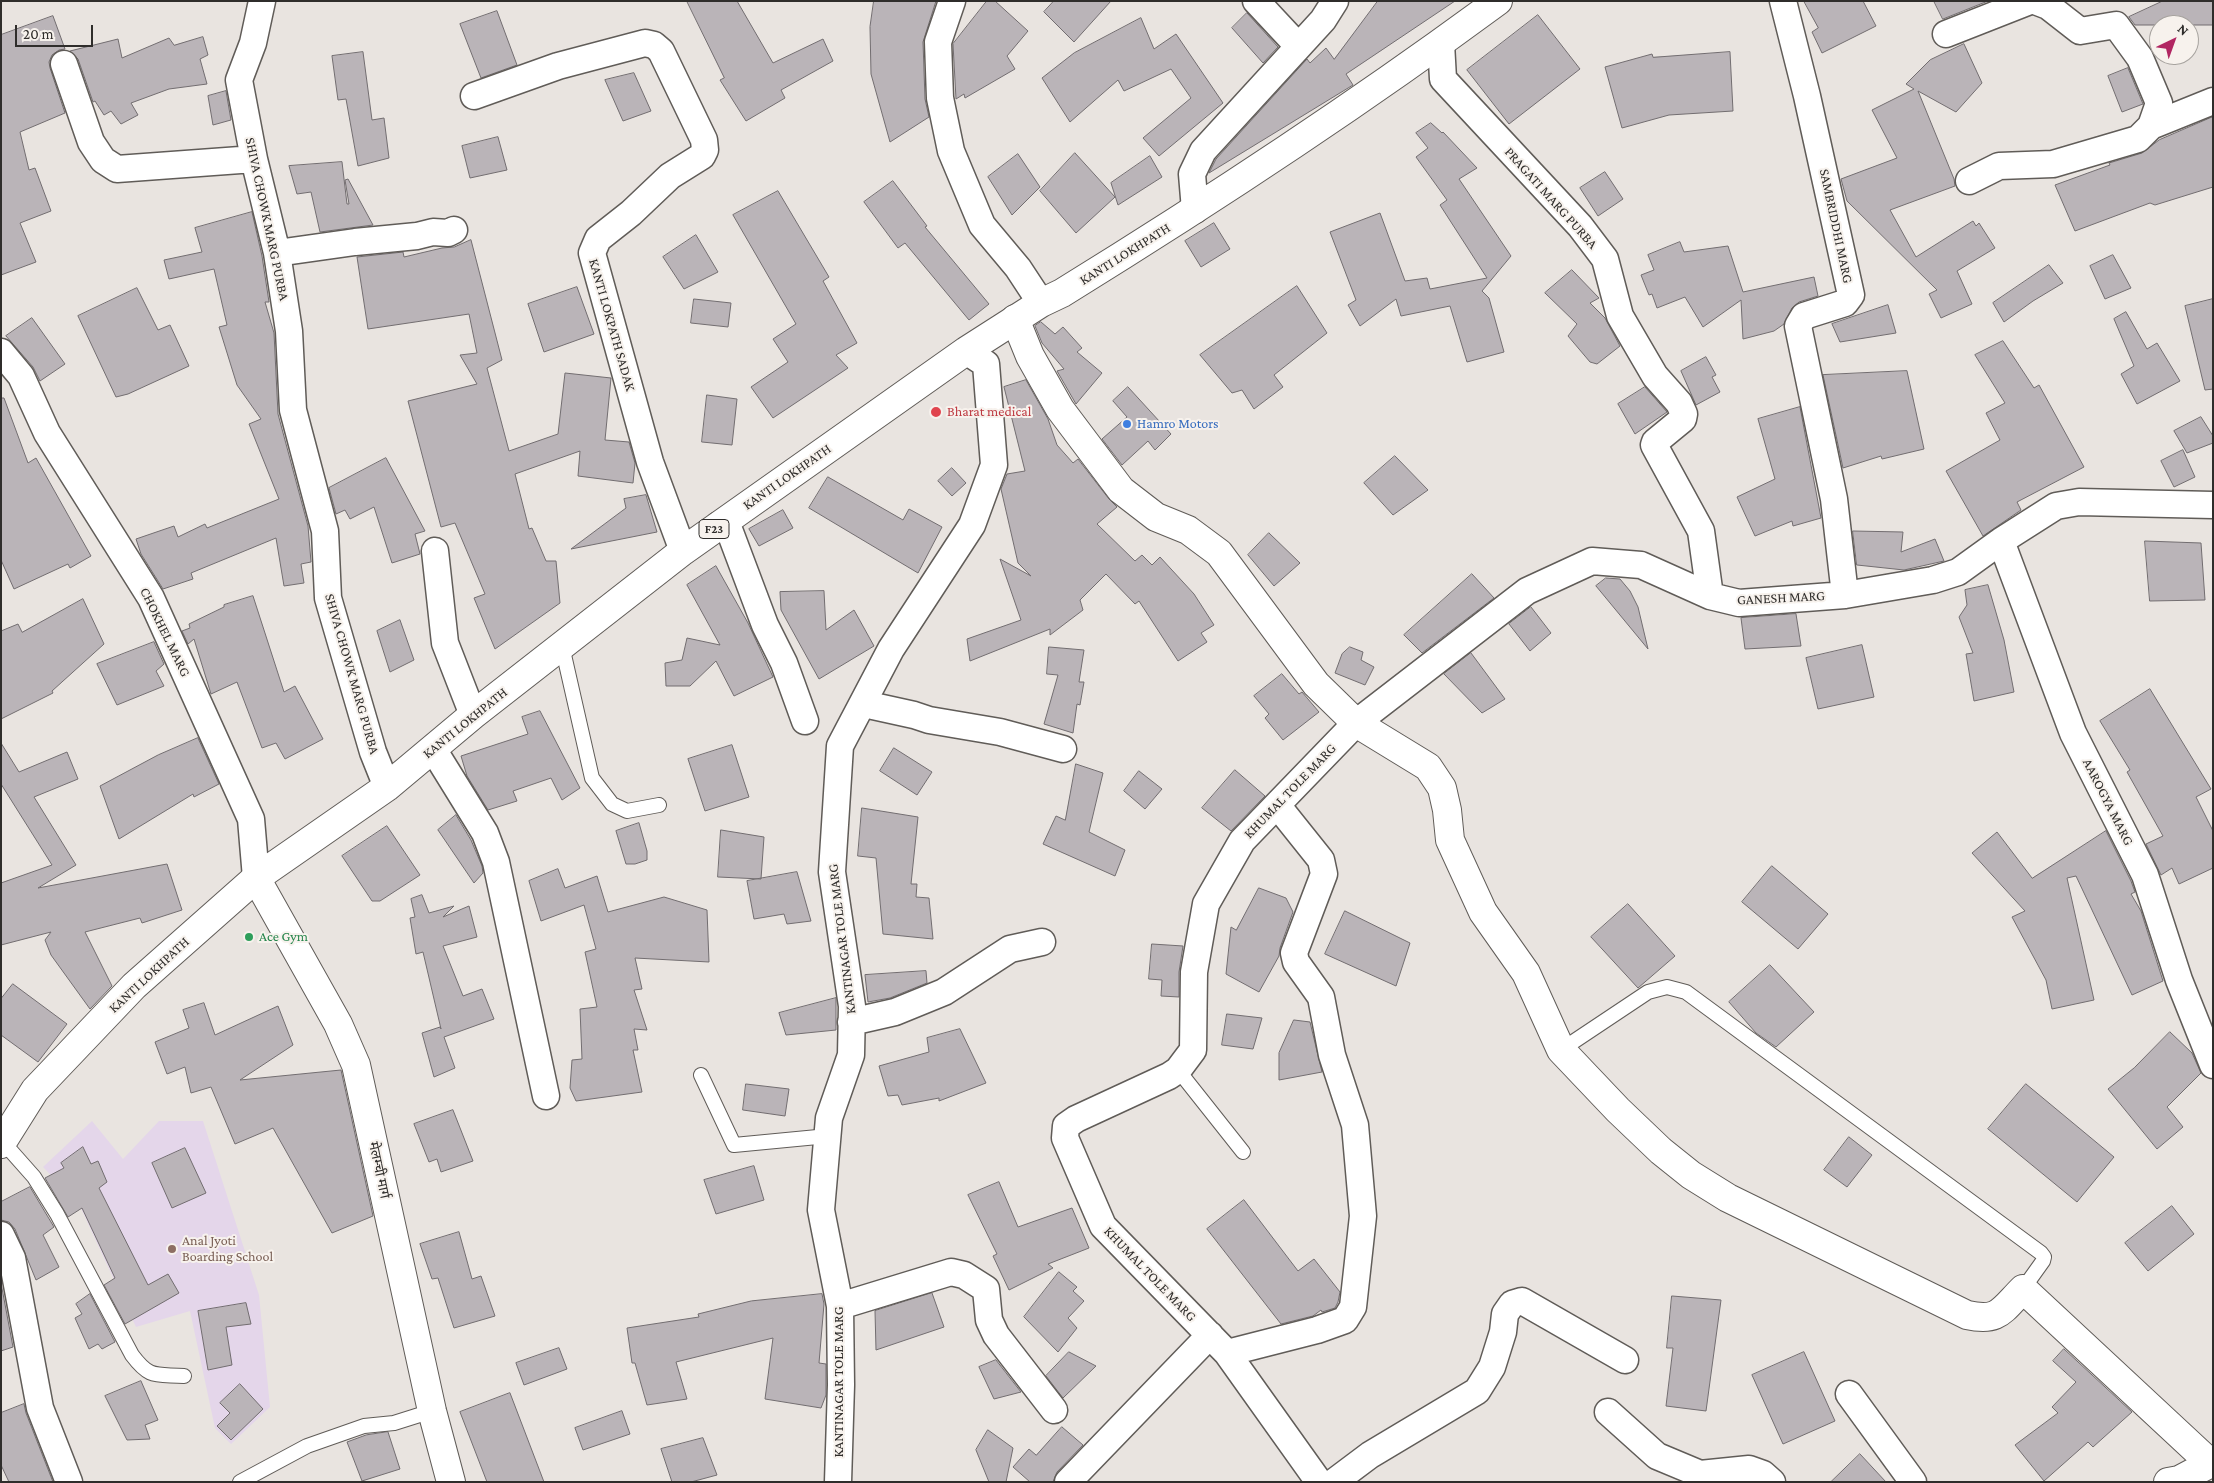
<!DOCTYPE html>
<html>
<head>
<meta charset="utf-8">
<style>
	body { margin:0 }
	#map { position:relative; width:2214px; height:1483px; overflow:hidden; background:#e9e4e0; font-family:"Crimson Pro",serif }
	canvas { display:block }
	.frame { position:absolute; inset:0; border:2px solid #2f2d2b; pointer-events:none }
	.north { position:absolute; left:2149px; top:15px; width:50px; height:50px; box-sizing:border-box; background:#f7f2ed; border:1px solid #a7a39f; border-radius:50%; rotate:42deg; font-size:14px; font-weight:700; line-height:20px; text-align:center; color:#2f2d2b }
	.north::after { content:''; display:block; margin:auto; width:18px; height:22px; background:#b12662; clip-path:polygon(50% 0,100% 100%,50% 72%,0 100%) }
	.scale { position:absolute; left:15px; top:25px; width:78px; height:22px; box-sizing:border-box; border:2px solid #2f2d2b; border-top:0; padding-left:6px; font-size:15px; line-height:18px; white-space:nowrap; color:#2f2d2b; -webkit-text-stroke:4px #f7f2ed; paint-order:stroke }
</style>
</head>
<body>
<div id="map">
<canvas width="2214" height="1483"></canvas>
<div class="frame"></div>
<div class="north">N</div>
<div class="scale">20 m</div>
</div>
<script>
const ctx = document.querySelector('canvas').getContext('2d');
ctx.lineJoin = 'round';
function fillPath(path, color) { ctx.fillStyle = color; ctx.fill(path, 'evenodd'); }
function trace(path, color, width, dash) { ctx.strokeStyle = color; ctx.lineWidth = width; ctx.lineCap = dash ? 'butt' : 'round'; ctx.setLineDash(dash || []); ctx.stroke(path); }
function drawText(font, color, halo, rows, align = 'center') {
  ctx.font = font + ' "Crimson Pro","Noto Sans Devanagari",serif'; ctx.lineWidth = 4; ctx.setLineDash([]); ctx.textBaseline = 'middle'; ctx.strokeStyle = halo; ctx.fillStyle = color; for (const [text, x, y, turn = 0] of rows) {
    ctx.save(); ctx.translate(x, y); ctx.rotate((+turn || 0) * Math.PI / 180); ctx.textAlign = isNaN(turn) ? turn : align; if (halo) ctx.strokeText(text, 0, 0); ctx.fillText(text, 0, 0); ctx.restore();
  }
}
fillPath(new Path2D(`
	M92,1121L123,1159L159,1121H203L259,1295L270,1407L231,1444L215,1428L190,1311L136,1327L79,1204L43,1167Z`), '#e4d6ea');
const building = new Path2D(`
	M687,1H737L773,63L823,39L833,61L781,90L785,98L746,121L720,80L724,78Z
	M874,1H936L923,42L925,99L929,117L890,142L871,74L870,27Z
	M987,1H995L1028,31L1007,56L1015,69L965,98L964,94L956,99L953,44Z
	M1054,1H1111L1074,42L1044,12Z
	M1378,1H1455L1346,74L1353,85L1209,173L1216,159L1307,59L1310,63L1326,48L1334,59Z
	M1804,1H1863L1876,26L1822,53L1812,32L1818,28Z
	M1934,1H1988L1943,19Z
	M2163,1H2213V25H2135L2129,17Z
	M497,11L517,65L481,78L460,24Z
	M1247,13L1278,47L1263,63L1232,28Z
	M1538,15L1580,69L1509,124L1467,70Z
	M53,16L65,49L59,50L52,55L49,62L50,68L65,113L20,132L29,170L35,168L51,211L20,223L36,262L1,275V35Z
	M1141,18L1154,49L1176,34L1223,103L1159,156L1143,138L1191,98L1171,69L1124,91L1118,80L1070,122L1042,78L1074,53Z
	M203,37L208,55L200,59L207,84L169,89L131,103L138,115L121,124L111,111L104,115L95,101L93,102L78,59L70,51L118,39L122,58L169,38L174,45Z
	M1964,44L1982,83L1956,112L1918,91L1954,179L1955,186L1890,210L1916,257L1973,221L1976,226L1979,223L1995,248L1957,271L1972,304L1941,318L1929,294L1937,290L1847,201L1841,179L1897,158L1872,110L1914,89L1906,84L1930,60Z
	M363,52L372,120L384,118L389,158L358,166L346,99L338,100L332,56Z
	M1730,52L1733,111L1669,115L1622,128L1605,67L1652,54L1653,57Z
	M2128,68L2143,104L2122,112L2108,76Z
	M634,73L651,111L623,121L605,80Z
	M226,91L231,120L213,125L208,96Z
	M2213,117V187L2155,205L2150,203L2075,231L2055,185L2110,165L2109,163L2142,153L2159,140Z
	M1431,123L1442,133L1443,132L1477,168L1459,179L1511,256L1482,291L1489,298L1504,352L1467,362L1450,306L1401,316L1396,299L1360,326L1348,305L1356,300L1330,232L1380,213L1405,281L1427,278L1430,289L1487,278L1440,205L1447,200L1416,157L1428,148L1416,133Z
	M498,137L507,170L470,178L462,146Z
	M1075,153L1115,197L1076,233L1040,191Z
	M1018,154L1040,187L1012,215L988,177Z
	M1150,156L1162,177L1118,205L1111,183Z
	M342,162L347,204H349L345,180L348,179L373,225L320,232L311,192L297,194L289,166Z
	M1605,172L1623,199L1598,216L1580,188Z
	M893,181L927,226L925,227L989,304L969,320L905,243L898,248L864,202Z
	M778,191L829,277L823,281L857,343L836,355L848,368L773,418L751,387L788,362L773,339L796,324L733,215Z
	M252,212L262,256L269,302H265L274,333L278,414L308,526L311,562L301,564L304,583L284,586L276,538L191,573L193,579L163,589L141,554L136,539L174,526L178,537L205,524L207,528L279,499L249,424L261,419L237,385L219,327L227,325L214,269L169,279L164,260L202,252L195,228Z
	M1214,223L1230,249L1201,267L1185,241Z
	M696,235L718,272L684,289L663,257Z
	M471,240L502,360L487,368L509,451L558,434L565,373L611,378L605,440L629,442L635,463L633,483L578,476L580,451L515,474L529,529L532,528L546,561H556L560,603L495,649L474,598L485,594L455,523L441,527L408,401L477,384L460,355L477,353L469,314L368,329L357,257L403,252L404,257L442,248L454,247Z
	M1680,242L1684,252L1728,246L1743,292L1814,277L1818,296L1799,302L1792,308L1784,324L1774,331L1743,339L1741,300L1703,327L1685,297L1657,308L1652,294L1649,295L1641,275L1654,270L1648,255Z
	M2113,255L2131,288L2105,299L2090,266Z
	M2049,265L2063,283L2033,301L2004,322L1993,303Z
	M1572,270L1599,298L1590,303L1605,318L1620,346L1597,364L1590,362L1568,336L1577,324L1545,293Z
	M1297,286L1327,333L1274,375L1283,387L1254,409L1242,390L1232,393L1200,355Z
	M577,287L594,334L544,352L528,304Z
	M137,288L158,330L170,325L189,366L128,394L116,397L78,316Z
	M694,299L731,303L728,327L691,323Z
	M2213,299V389L2205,390L2185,306Z
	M1888,305L1896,333L1840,342L1832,324Z
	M2126,312L2147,349L2157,343L2180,381L2137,404L2121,374L2134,366L2114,319Z
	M32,318L65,364L40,381L33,367L6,336Z
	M1041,322L1055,334L1063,327L1082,348L1077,352L1102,373L1076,404L1057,371L1064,369L1042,343L1035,326Z
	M2003,341L2034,388L2039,385L2084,467L2017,502L2021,510L1983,536L1946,471L2000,440L1986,413L2005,403L1975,355Z
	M1706,357L1716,375L1712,377L1720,392L1696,405L1681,371Z
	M1907,371L1924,449L1882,459L1881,456L1843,468L1823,375Z
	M1026,380L1048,419L1057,445L1073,463L1078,459L1109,499L1117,507L1097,524L1135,561L1142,555L1152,565L1160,557L1194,594L1214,625L1201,633L1207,642L1178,661L1139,601L1135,604L1106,574L1080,600L1083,610L1050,635V629L970,661L967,639L1021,620L1000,559L1031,576L1018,563L1001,489L1007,474L1025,471L1004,387Z
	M1128,387L1171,434L1155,450L1148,441L1122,465L1102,439L1127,417L1113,401Z
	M1645,387L1667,412L1635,434L1618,404Z
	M707,395L737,399L732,445L702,442Z
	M1,398H4L28,463L36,458L91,556L70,568L68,564L14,589L1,560Z
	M1800,407L1821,518L1793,526L1792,521L1755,536L1737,497L1775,479L1758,419Z
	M2201,417L2213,436V443L2187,453L2174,431Z
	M2183,450L2195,477L2174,487L2161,461Z
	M1395,456L1428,490L1393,515L1364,483Z
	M386,458L425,531L415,534L420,554L392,563L374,507L350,519L345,510L336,514L329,488Z
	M952,468L966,483L952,496L938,481Z
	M828,477L903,520L909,509L942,527L918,573L809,508Z
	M646,495L657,532L571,549L626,508L624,499Z
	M783,510L793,528L759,546L749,529Z
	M1853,531L1903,532L1901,552L1935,539L1944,561L1904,570L1857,565Z
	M1269,533L1300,563L1274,586L1248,555Z
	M2145,541L2201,543L2205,600L2150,601Z
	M716,566L748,623L773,677L734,696L716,661L690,686H666L665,663L682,660L687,638L720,645L687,585Z
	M1472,574L1494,598L1422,653L1404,635Z
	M1606,578L1620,579L1630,591L1638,607L1648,649L1596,586Z
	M1988,585L2004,640L2014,692L1974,701L1966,654L1973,653L1959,617L1967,605L1965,590Z
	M824,591L826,630L854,610L874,646L819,679L781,610L780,592Z
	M253,596L284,692L295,686L323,739L285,759L276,743L262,748L237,682L211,694L194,639L188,644L182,631L190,628L189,624L224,607V605Z
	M83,599L104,644L52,691L53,693L1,719V631L18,624L22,632Z
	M1531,607L1551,633L1530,651L1509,624Z
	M1796,614L1801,646L1745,649L1741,618Z
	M400,620L414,660L390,672L377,631Z
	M154,642L164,664L156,671L164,686L117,705L97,664Z
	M1862,645L1874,697L1818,709L1806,658Z
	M1049,647L1084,650L1079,682H1084L1080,705L1077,704L1073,733L1044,724L1058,675L1047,674Z
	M1350,647L1363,652L1361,660L1374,667L1365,685L1335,673L1342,654Z
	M1471,653L1505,699L1482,713L1444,674Z
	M1282,674L1299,694L1302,692L1319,712L1283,740L1265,718L1269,714L1254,696Z
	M2150,689L2211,789L2196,797L2213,831V868L2179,884L2172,868L2161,875L2146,844L2163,836L2127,772L2130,770L2100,721Z
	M540,711L580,788L562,800L551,778L513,791L517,801L488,810L467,776L461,756L528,734L522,717Z
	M198,738L219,784L194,797L193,794L119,839L100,786L158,755Z
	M1,743L19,772L67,752L78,779L34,797L76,865L38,888L167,864L182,910L142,923L140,918L85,932L112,986L90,1009L51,955L45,940L51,932L1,945V883L52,865L1,784Z
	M732,745L749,797L705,811L688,759Z
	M894,748L932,772L917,795L880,771Z
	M1076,764L1103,773L1089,832L1125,850L1115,876L1043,844L1056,816L1065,820Z
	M1235,770L1265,796L1231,831L1202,808Z
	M1139,771L1162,789L1145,809L1124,791Z
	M862,808L918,817L911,884H917L916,897L929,898L933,939L883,934L876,858L858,856Z
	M456,815L471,840L482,866L483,873L474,883L438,830Z
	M639,823L647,851V860L635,864H626L616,831Z
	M387,826L420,875L380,901H372L342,856Z
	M721,830L764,837L761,879L718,877Z
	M2106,831L2131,881L2135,892L2131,894L2141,911L2163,981L2132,995L2076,876L2067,878L2094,1000L2052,1009L2046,980L2012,917L2025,911L1972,853L1997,832L2032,878Z
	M1772,866L1828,914L1798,949L1742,902Z
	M558,869L565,888L597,876L608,912L664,897L707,910L709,962L635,958L642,989L634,990L647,1030L634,1029L638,1050H633L642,1092L576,1101L570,1088L572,1060L582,1059L580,1009L597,1007L585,952L596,949L584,905L541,921L529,881Z
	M797,872L811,921L787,924L784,914L754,919L747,881Z
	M1259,888L1286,898L1293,912L1280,948L1279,956L1259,992L1226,974L1231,927L1236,930Z
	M422,895L429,913L454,906L443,917L469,906L477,937L443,946L463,996L482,989L494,1019L444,1037L455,1068L434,1077L422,1033L440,1027L441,1029L423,952L416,954L410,918L415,917L411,899Z
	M1628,904L1675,956L1638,988L1591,937Z
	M1345,911L1410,943L1396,986L1325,954Z
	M1152,944L1183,946L1179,972V997L1161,996L1162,980L1149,979Z
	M1770,965L1814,1012L1776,1047L1756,1033L1729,1002Z
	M926,971L927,983L890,998L868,1002L865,975Z
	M13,984L67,1024L38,1062L1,1035V999Z
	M836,998V1030L786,1035L779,1013Z
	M204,1003L215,1035L278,1006L293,1045L240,1080L341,1070L373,1216L332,1233L273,1128L235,1144L211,1087L191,1093L185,1067L167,1074L155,1042L189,1028L183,1010Z
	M1227,1014L1262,1018L1253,1049L1222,1045Z
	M1294,1020L1310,1022L1322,1072L1279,1080V1053Z
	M960,1029L986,1083L939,1101V1098L902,1105L898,1095L888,1096L879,1066L929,1052L927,1038Z
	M2170,1032L2192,1053L2201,1073L2167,1107L2183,1127L2157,1149L2108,1089L2134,1068Z
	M746,1084L789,1089L785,1116L743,1110Z
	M2026,1084L2114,1157L2077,1202L1988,1129Z
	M453,1110L473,1161L441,1172L437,1159L429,1162L414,1124Z
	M1849,1137L1872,1155L1847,1187L1824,1170Z
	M83,1147L91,1164L98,1161L107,1182L99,1188L148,1285L168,1274L179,1293L125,1324L104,1285L115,1278L82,1208L68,1217L45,1178L64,1168L61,1163Z
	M185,1148L206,1193L172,1208L152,1163Z
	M754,1166L764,1200L716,1214L704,1180Z
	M999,1182L1018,1227L1072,1208L1089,1248L1048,1264L1053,1268L1009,1290L993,1256L997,1254L968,1195Z
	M30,1187L54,1227L43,1235L59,1267L36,1280L15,1229L9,1222L1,1220V1202Z
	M1244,1200L1298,1271L1314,1259L1340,1292L1338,1302L1335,1308L1322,1312L1321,1310L1313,1316L1281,1324L1207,1229Z
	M2172,1206L2194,1234L2148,1271L2125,1243Z
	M459,1232L472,1279L481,1276L495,1316L454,1328L438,1278L432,1279L420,1244Z
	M1059,1272L1077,1287L1073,1291L1084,1301L1068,1318L1077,1328L1058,1352L1024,1317Z
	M1,1283L13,1347L1,1351Z
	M932,1293L944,1327L876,1350L875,1311Z
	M90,1294L115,1342L102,1349L98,1344L89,1349L75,1318L82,1314L76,1304Z
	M822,1294L824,1304L819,1363L826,1364V1395L821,1408L765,1399L773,1338L676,1362L687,1399L647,1405L635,1363H632L627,1328L699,1317L698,1314L751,1301Z
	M1672,1296L1721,1300L1706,1411L1666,1406L1673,1348H1667Z
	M246,1303L251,1324L226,1327L232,1365L208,1370L198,1311Z
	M559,1348L567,1369L524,1385L516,1363Z
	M2064,1349L2132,1412L2093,1447L2088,1442L2044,1481L2015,1445L2058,1413L2052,1407L2076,1382L2053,1361Z
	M1069,1352L1096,1366L1063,1398L1046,1376Z
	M1804,1352L1835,1421L1783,1444L1752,1375Z
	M996,1360L1021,1392L994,1399L979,1367Z
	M141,1381L158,1420L145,1425L150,1439L127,1440L105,1396Z
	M240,1384L263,1409L231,1440L217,1426L230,1413L220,1403Z
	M510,1393L544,1482H487L460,1412Z
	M24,1404L26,1413L53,1482H9L1,1465V1413Z
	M622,1411L630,1434L583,1450L575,1428Z
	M1062,1427L1083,1445L1057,1472L1053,1482H1030L1013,1467L1029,1449L1036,1455Z
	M988,1430L1013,1448L1006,1482H989L976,1450Z
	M388,1432L400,1469L362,1481L347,1442L366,1435Z
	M703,1438L717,1475L691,1482H672L661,1449Z
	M1860,1454L1886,1482H1831Z`);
fillPath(building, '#bab4b8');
trace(building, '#726d70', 1);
const service = new Path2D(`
	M562,646L592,778L612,804L627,811L659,805
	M1561,1050L1648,992L1667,987L1686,992L2041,1253L2044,1257L2043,1261L2023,1289
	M1178,1070L1243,1152
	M701,1075L734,1145L828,1136
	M3,1142L34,1177L57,1214L132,1355C150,1379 155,1374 184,1376
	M240,1482L307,1446L364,1426L394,1423L432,1411`);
const minor = new Path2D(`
	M262,1L253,43L239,80L254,159L277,253L289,331L293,410L325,531L328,598L373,752L387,787
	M952,1L938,42L940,98L951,151L982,225L1018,268L1041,303
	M1256,1L1298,46
	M1783,1L1807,96L1851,295L1845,303L1804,316L1798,326L1834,499L1845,595
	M1946,34L2030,1
	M1441,43L1443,79L1580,226L1605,259L1620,316L1655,376L1679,403L1684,414L1683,419L1655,442L1654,445L1701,531L1710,596
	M64,64L91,142L103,160L117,169L254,159
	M474,96L558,66L645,43L654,45L661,51L704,140L705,150L702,156L670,176L631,213L598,239L592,253L650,462L683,551
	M2151,126L2213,101
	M1969,181L1999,166L2053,164L2138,139L2151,126L2159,103L2140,58L2116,25L2080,31L2048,6L2035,1
	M1195,210L1192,174L1203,151L1323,20L1335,1
	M277,253L355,242L417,236L433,232L448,233L454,230
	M1,352L21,376L47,433L151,598L251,819L256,878
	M719,525L730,532L765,625L784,663L805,721
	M2001,541L2073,733L2145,875L2179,980L2213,1065
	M435,551L445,643L473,715
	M864,704L914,715L929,720L1000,732L1063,749
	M433,749L485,833L496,862L546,1096
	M1277,805L1321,860L1324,874L1294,953L1296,962L1321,997L1332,1055L1355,1125L1363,1216L1353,1307L1345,1320L1317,1330L1227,1353L1103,1226L1065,1138L1066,1126L1076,1119L1169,1076L1178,1070L1193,1050L1194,972L1206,904L1242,841L1356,723L1527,591L1592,561L1641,565L1710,596L1739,603L1845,595L1933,580L1958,572L2001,541L2056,506L2079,502L2213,505
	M851,1022L895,1012L944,992L1010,949L1042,942
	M1,1235L12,1258L40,1408L69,1482
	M840,1306L951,1272L964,1275L986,1289L989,1320L996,1335L1054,1410
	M1227,1353L1319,1482
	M1849,1394L1913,1482
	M1608,1412L1657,1456L1700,1474L1749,1469L1763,1474L1772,1482
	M838,1482L841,1385L840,1306L821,1210L829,1118L851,1055L852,1006L832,872L840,746L891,649L972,525L994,465L986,364L966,351
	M1068,1482L1210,1335
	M1334,1482L1370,1455L1477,1391L1492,1367L1503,1332L1505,1314L1512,1304L1522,1301L1625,1360`);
const secondary = new Path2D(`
	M1015,319L1030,356L1060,409L1121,490L1156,517L1188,530L1219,553L1316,684L1356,723L1428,767L1442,788L1447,810L1450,840L1483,912L1526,973L1561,1050L1618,1110L1661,1151L1691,1175L1728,1198L1967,1315C1999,1322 2001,1311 2023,1289L2210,1463
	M256,878L338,1024L356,1065L432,1411L451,1482
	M2168,1482L2179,1480L2213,1462`);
const primary = new Path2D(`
	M1,1144L35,1090L134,986L256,878L387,787L473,715L683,551L966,351L1041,303L1062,293C1211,201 1357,105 1498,1`);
trace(service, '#605c58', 16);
trace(minor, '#605c58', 29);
trace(secondary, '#605c58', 30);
trace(primary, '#605c58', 30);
trace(service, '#fff', 14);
trace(minor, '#fff', 26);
trace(secondary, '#fff', 28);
trace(primary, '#fff', 28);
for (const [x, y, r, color] of [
	[936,412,6,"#e0444e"],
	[1127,424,5,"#3f7fe0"],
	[249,937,5,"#2e9e5b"],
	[172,1249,5,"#8d6e63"]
]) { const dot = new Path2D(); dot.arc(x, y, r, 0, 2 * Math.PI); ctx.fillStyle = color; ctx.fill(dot); trace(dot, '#f7f2ed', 2); }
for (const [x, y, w] of [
	[714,529,30]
]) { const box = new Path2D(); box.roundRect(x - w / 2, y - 9.5, w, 19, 4); ctx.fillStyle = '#f7f2ed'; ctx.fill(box); trace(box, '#2f2d2b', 1); }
drawText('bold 12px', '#2f2d2b', null, [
	["F23",714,529]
]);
drawText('14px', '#2f2d2b', '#f7f2ed', [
	["PRAGATI MARG PURBA",1551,198,48],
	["SHIVA CHOWK MARG PURBA",267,219,78],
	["SAMBRIDDHI MARG",1836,226,78],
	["KANTI LOKHPATH",1125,254,-32],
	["KANTI LOKPATH SADAK",612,325,74],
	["KANTI LOKHPATH",787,477,-35],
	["GANESH MARG",1781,598,-3],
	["CHOKHEL MARG",165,632,64],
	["SHIVA CHOWK MARG PURBA",352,674,74],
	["KANTI LOKHPATH",465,723,-39],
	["KHUMAL TOLE MARG",1290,791,-46],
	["AAROGYA MARG",2108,802,63],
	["KANTINAGAR TOLE MARG",842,939,-97],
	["KANTI LOKHPATH",149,975,-43],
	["मेलम्ची मार्ग",379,1170,78],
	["KHUMAL TOLE MARG",1150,1274,46],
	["KANTINAGAR TOLE MARG",839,1382,-90]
]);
drawText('14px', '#be3a42', '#f7f2ed', [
	["Bharat medical",947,412]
], 'left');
drawText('14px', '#366cbe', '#f7f2ed', [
	["Hamro Motors",1137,424]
], 'left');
drawText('14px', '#27864d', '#f7f2ed', [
	["Ace Gym",259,937]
], 'left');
drawText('14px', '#785e54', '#f7f2ed', [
	["Anal Jyoti",182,1241],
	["Boarding School",182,1257]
], 'left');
</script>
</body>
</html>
